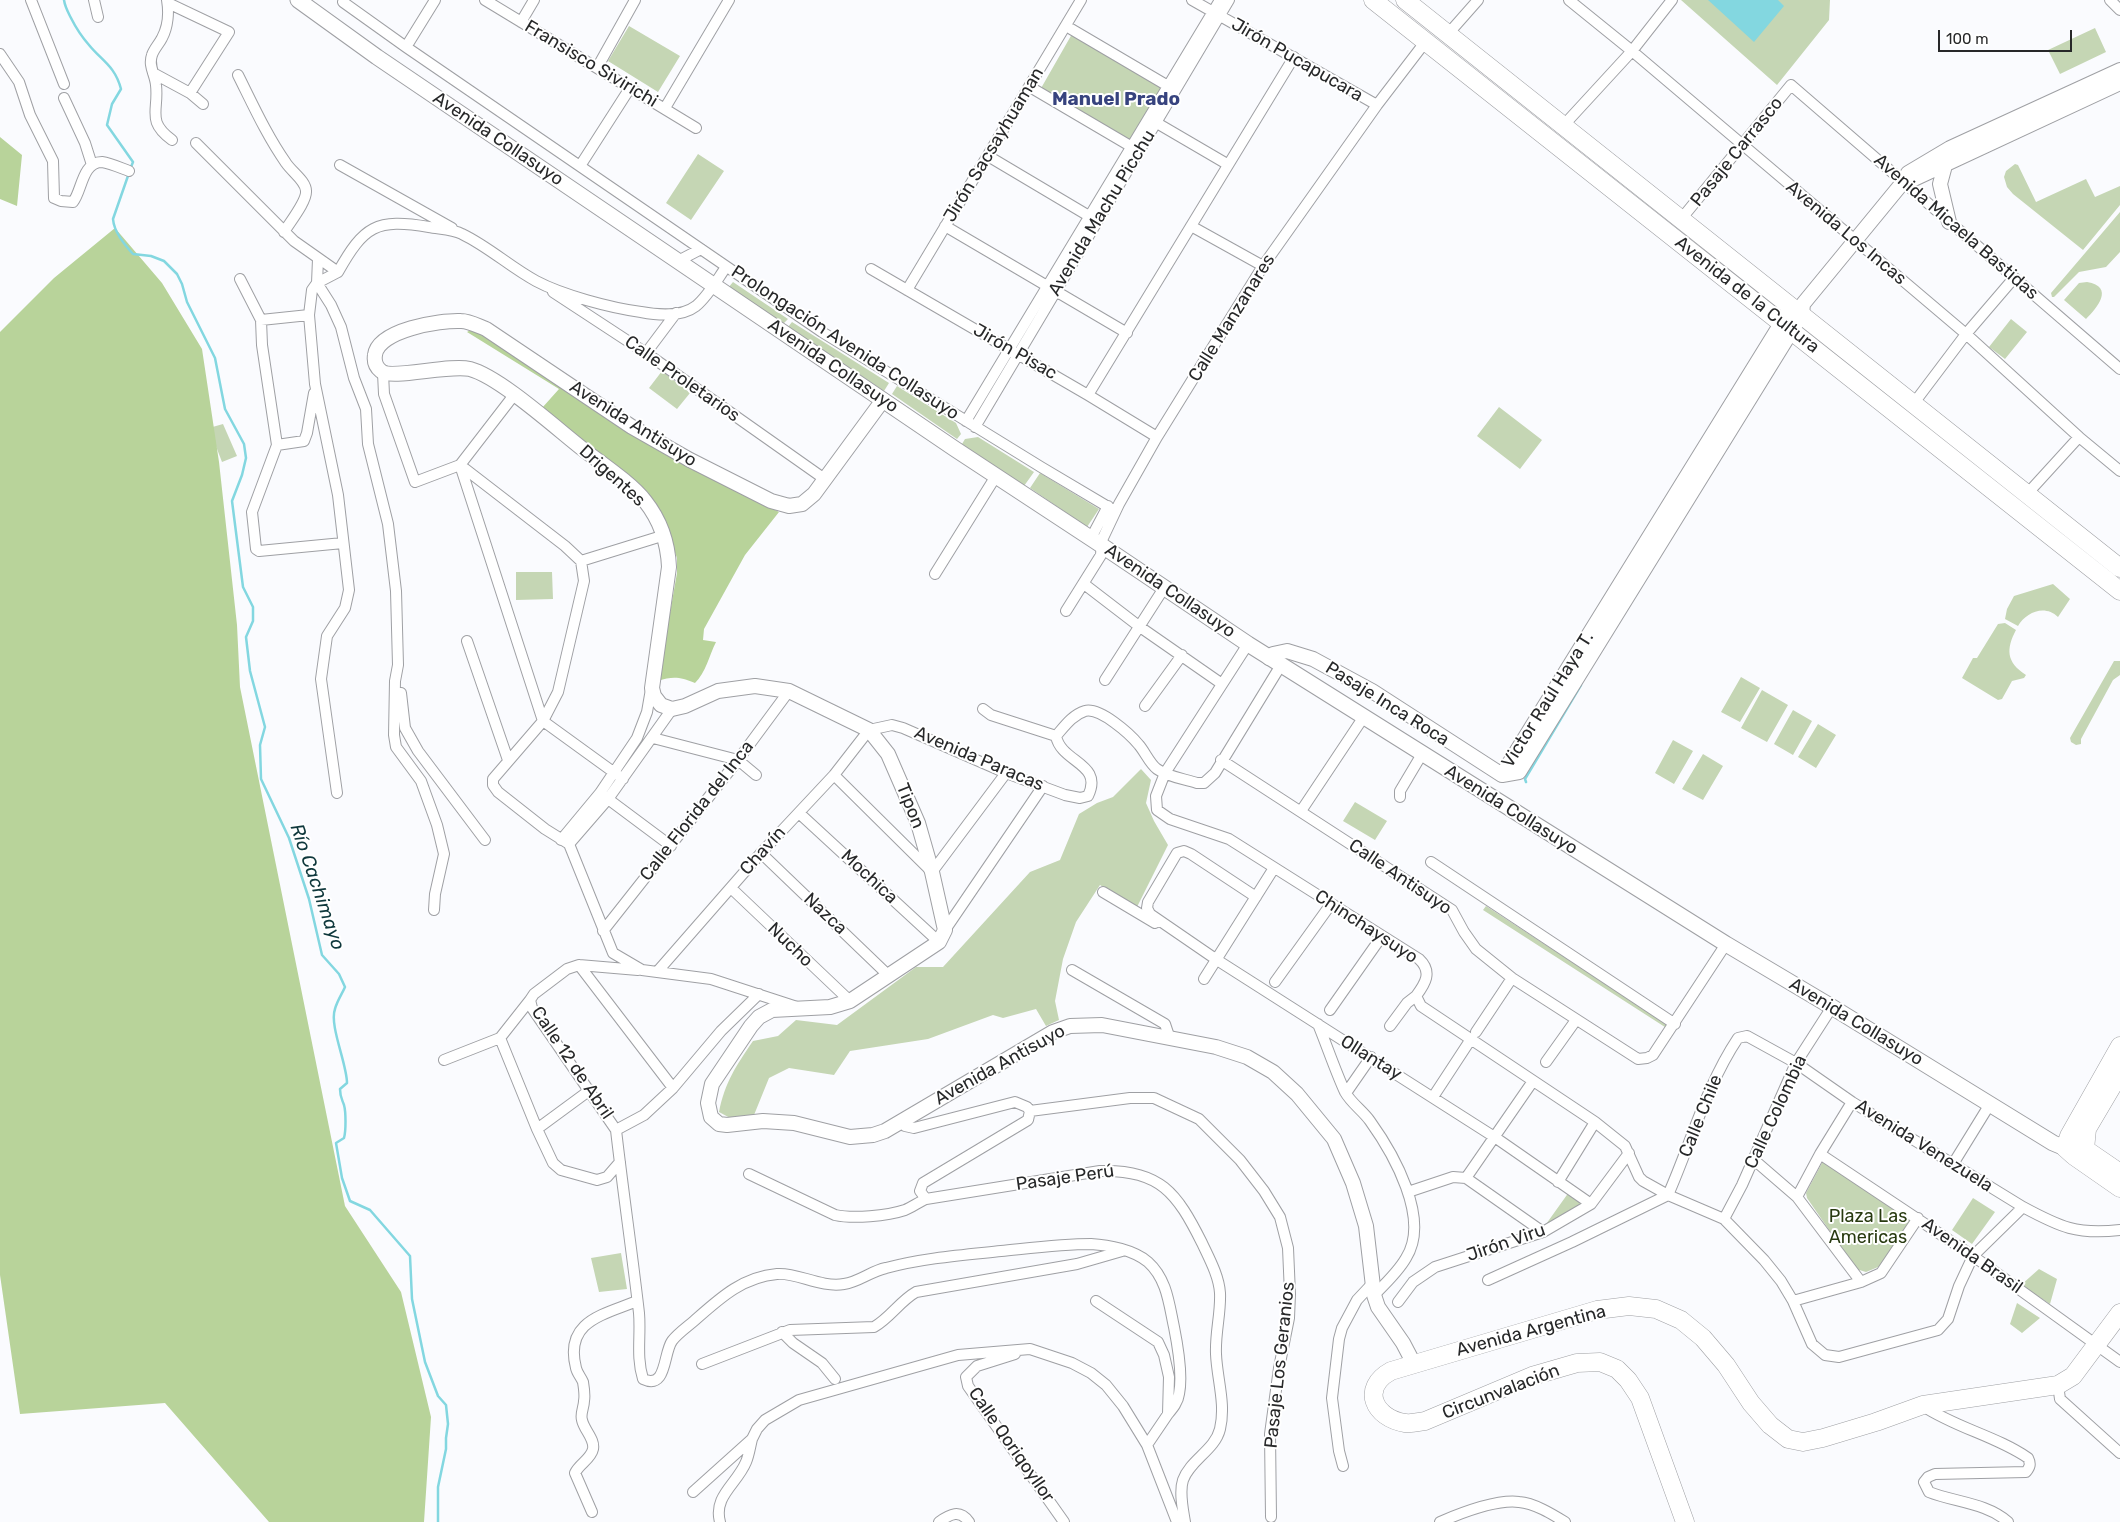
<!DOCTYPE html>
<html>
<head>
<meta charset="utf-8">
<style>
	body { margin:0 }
	#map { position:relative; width:2120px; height:1522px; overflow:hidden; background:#fafbfe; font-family:Rubik,sans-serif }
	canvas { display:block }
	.scale { position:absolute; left:1938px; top:30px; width:134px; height:22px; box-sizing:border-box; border:2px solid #272829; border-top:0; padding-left:6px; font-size:15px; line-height:18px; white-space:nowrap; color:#272829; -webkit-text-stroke:4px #fff; paint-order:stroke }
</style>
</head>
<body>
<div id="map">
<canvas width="2120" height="1522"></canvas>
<div class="scale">100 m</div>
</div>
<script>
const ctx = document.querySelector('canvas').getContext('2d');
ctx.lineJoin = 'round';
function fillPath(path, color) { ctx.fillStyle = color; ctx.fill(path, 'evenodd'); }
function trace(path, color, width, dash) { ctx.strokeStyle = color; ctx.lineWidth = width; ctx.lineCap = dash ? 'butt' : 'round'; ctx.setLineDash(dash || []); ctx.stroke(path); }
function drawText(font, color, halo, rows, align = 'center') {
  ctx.font = font + ' Rubik,sans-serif'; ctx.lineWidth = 4; ctx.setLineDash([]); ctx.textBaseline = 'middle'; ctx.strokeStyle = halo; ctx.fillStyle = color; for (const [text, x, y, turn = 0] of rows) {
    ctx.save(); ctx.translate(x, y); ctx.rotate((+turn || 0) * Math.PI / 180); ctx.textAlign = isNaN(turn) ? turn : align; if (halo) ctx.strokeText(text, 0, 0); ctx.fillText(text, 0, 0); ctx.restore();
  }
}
fillPath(new Path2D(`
	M1681,0H1830L1829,20L1777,85Z
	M629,26L680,56L658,92L608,61Z
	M2095,28L2106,52L2060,74L2048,50Z
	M1072,34L1162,88L1130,143L1040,90Z
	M698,154L724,171L691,220L666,203Z
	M2015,164L2018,165L2036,202L2086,179L2095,197L2120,186V205L2083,250L2013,194L2007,187L2004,177L2006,171Z
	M2120,212V252L2106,267L2079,272L2054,297H2052L2051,293Z
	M733,282L788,319L783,324L728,288Z
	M2087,282C2115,287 2097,308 2086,319L2064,300L2079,283Z
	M2011,319L2027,332L2005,359L1989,347Z
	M792,322L889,383L884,391L788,327Z
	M662,371L690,393L677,409L649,388Z
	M897,386L956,423L961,434L957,439L892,394Z
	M1499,407L1542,440L1520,469L1477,436Z
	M223,424L237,456L222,462L209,428Z
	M978,437L1034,472L1024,486L962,444L965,439Z
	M1040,473L1099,509L1087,527L1030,488Z
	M516,572H552L553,599L516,600Z
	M2053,584L2070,599L2058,617C2045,604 2026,612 2018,626L2005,619L2007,609L2014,596Z
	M2005,623L2016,630C2006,649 2006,662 2026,675L2024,678L2012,681L2002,699L1998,700L1962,678L1973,658H1977L1998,624Z
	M2114,661H2120V675L2113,680L2081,739V744L2076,745L2071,742L2070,738Z
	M1741,677L1760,688L1740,722L1721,712Z
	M1762,690L1788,705L1767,742L1741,728Z
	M1793,710L1812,721L1793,755L1774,744Z
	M1818,724L1836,735L1816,768L1798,757Z
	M1673,740L1693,751L1674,784L1655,773Z
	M1703,754L1723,766L1703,800L1682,789Z
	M1141,769L1151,780L1146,803L1154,821L1168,845L1137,907L1100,885L1076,922L1063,959L1055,1001L1059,1020L1046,1026L1036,1009L1003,1018L993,1015L928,1039L850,1051L834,1075L789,1068L769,1078L754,1115L732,1119L719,1112C725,1082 736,1066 753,1041L778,1036L796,1020L837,1025L916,967H943L1030,872L1060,860L1079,814L1097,803L1113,797Z
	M1355,802L1387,821L1375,840L1343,821Z
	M1486,906L1670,1026L1668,1029L1483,910Z
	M1829,1161L1911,1215V1224L1883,1265L1866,1272L1856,1269L1807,1198L1806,1193L1822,1163Z
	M1569,1192L1584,1203L1544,1227Z
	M1973,1198L1995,1212L1972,1244L1952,1230Z
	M621,1253L627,1289L599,1292L591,1258Z
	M2039,1269L2057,1279L2050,1304L2021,1285Z
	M2017,1303L2040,1318L2022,1333L2010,1324Z`), '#c5d6b4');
fillPath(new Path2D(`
	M0,137L22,155L17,206L0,199Z
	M115,228L162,283L202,349L219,462L237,625L240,687L345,1206L401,1292L431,1417L424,1522H269L165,1403L20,1414L0,1275V332L54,278Z
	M472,329L480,332L670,455L779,512L745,555L704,629L703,640L716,642C709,656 706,672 695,683C680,677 673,676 658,681L677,573V558L671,541L596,452L542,408L559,389L467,332Z`), '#b8d39a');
fillPath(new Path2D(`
	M1708,0H1778L1784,6L1754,42Z`), '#83d7e0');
trace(new Path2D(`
	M64,0C65,7 68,12 71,18C76,28 82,37 89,45C102,61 115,66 121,89L112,104L107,125L133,162L131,167
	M129,173L113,219C114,232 124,244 133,254L151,256L164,261L177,274L182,284L187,302L215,358L225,409L244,444L246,458L242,475L232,501L243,587L253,607V621L246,637L250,671L265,727L260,745L261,779L289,838L309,899L322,955L339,974L345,987C342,994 337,1001 335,1009C329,1025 347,1064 347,1083L340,1089C340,1097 342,1099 344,1105C346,1112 346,1131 344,1138L336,1143L342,1178L350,1201L370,1210L410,1256L412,1299L425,1362L438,1396L446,1405L448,1424L446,1438V1449L438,1487V1522
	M1526,782L1525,779L1581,685`), '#83d7e0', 2.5);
const street = new Path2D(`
	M31,0L64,84
	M94,0L98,17
	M167,0C169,12 168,27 162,38C159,44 154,49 152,55C148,66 155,74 156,85C159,111 146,121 172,140
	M485,0L696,128
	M1192,0L1377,105
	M1569,0L1632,51L1966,334L2079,437L2120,471
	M2110,0L2120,10
	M343,2L406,47L822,332L1041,467L1115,511
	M168,3L229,32L190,93
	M521,22L534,0
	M1066,26L1168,86
	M1448,34L1478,0
	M406,47L435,0
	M0,54L19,82L30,115L53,161L54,198L61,201L73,202C82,191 82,162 102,162C110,163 121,168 129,171
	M597,68L635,0
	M153,73L190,93L203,104
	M238,75C253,105 267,136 286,163C292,172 306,181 306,191C307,201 290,222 284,232
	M1030,87L1132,147
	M64,98L85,143L92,165
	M665,108L729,0
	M1150,119L1227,164
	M1563,126L1632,51L1672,0
	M196,143L294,241L338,272
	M988,156L1094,219
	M340,165L452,228
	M580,166L630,88
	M1682,218L1791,85L2120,369
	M945,226L1127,333
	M1191,226L1263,266
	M318,259L317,283L331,305L341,327L354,378L366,409L368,444L388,524L396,591L398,665L395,681L394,735L396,747L421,781L437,825L444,854L435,894L434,910
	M678,261L701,249
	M871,269L1088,395L1157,437
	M338,272C364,226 376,218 429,227C439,229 453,229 462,234C489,247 510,267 536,281C562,295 611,308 641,312C657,315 682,317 696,306C708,296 717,280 726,267
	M240,279L261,320L309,315
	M907,290L1081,0
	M553,292L646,353L826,480
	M261,320L262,345L277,445L252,512L256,549L259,551L343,543
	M646,353L676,313
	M383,373L384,394L415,482L460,465L514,395
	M1088,395L1294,57
	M1914,403L1966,334L2014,278
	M966,421L1220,0
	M975,427L1229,0
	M277,445L304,441L307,433L314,393
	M460,465L565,546L581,561L584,581L558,692L543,721L493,779V785L498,792L545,829L569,844
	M460,465L543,721L623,779
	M2027,494L2079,437
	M1091,538L1108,506
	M581,561L665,535
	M935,574L996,476
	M1084,584L1140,627L1222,684
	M1066,611L1101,555L1102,540L1119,504L1157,437L1263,266L1377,105L1426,41
	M467,641L508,760
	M1248,644L1165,773L1156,796L1157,810L1170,819L1229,839L1419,959C1433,972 1425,984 1416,996L1421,1006L1595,1122L1625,1146L1639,1177L1643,1181L1668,1195L1724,1219L1764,1260L1781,1281L1793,1301L1812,1344L1825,1355L1839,1357L1938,1330L1948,1319L1959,1286L1973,1256L2023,1207
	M1105,680L1164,588
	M401,693L405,728L418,751L485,840
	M1145,706L1182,655
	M983,709L991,715L1056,736
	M653,738L738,760L756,775
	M1221,760L1452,910L1464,932L1476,949L1512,978L1638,1059L1647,1058L1653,1055L1726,944
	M834,775L932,872L1006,773
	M337,793L321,679L327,636L345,608L349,590L338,495L315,384L309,315L312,290L317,283L338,272
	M604,796L671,846
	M1400,797V791L1422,754
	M1301,811L1363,718
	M799,813L939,942
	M561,840L600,793L637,738L647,712L651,689
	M569,844L613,953L642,970L711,979L797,1007
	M569,844L608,799L672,709
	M761,853L888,975
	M1431,862L1675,1024
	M731,888L850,1001
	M1103,892L1155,923
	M1256,897L1191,854L1184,851L1177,853L1148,902L1147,908L1150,914L1217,960L1496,1138L1591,1204
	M945,930L1043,786
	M603,931L738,760L789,691
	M579,965L673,1088
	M1072,970L1165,1024L1170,1039
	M657,972L761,853L834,775L869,730L892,725L903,728L1006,773L1065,795L1080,798L1088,796C1104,763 1061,763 1056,736C1064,727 1072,715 1085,711C1100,707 1130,734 1139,745C1145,752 1150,764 1157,769C1168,777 1185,779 1197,783H1204L1215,773L1281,665
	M1204,979L1274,868
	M1275,982L1331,904
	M759,994L721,1031L673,1088L644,1115L616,1130C623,1191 632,1252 639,1313C641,1335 636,1357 643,1379C667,1390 663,1354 672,1341C677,1334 687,1327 694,1321C719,1299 742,1277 777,1274C797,1272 820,1288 844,1284C859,1282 871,1271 886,1268C923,1258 963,1255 1001,1251C1031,1248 1062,1244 1091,1244C1109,1245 1134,1250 1148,1262C1167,1279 1169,1304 1174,1327C1178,1347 1183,1375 1179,1394C1178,1402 1173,1408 1168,1414
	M1330,1010L1382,936
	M1318,1024C1327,1046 1335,1070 1345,1092C1351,1103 1363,1111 1370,1121C1393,1153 1431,1219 1406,1258C1398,1272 1385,1284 1374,1295
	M1390,1026L1407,1003L1416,996
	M1476,1032L1512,978
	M500,1038L537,1129L553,1163L561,1170L597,1180L607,1177L620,1162
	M444,1060L500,1038L530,1000
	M1546,1062L1576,1020
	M1346,1093L1371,1057
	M1433,1097L1471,1039
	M1030,1111L1130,1098H1154L1199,1119L1240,1160L1264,1191L1280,1217L1288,1248L1290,1294L1289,1318L1279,1368L1270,1434L1271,1517
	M903,1120L905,1126L914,1128L1015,1102L1027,1107L1030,1111L1028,1120L923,1183L920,1191L926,1199L1100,1171C1160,1169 1177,1193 1202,1243C1209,1258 1219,1276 1220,1293C1221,1313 1215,1333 1216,1354C1217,1379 1226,1404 1220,1429C1215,1450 1190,1460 1183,1480C1179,1492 1183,1510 1185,1522
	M537,1129L590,1090
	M616,1130L532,1008L530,1000L534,994L567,969L579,965L638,970
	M1820,1154L1973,1256L2120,1362
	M1753,1159L1797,1197L1861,1282
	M1953,1164L1990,1104
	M749,1174L835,1215C853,1219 887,1216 905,1210C912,1207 919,1202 926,1199
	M1466,1178L1543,1232
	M1558,1182L1595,1122
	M1408,1192L1453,1177L1466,1178L1533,1081
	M1668,1195C1691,1143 1706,1086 1738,1038L1747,1036L1796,1063L1852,1102L2023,1207C2060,1227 2077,1235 2120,1230
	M1797,1197L1820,1154L1852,1102
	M1724,1219L1742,1185L1796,1063L1832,1007
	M1488,1280L1572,1242L1668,1195
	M1096,1301L1158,1342L1164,1355L1169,1377L1168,1414L1147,1445
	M1793,1301L1861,1282L1881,1273L1918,1218
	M1398,1302L1413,1282L1435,1267L1543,1232L1591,1204L1629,1153
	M782,1332L793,1343L822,1363L835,1379
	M1015,1354L977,1366L966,1377L968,1386L1064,1522
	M702,1364L790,1330L874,1327C890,1318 900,1301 916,1292L1077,1264L1122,1251
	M2058,1385L2060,1399L2120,1453
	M1923,1406C1956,1428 1996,1436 2028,1458C2031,1464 2030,1467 2026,1472L1935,1474L1928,1477L1924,1482L1929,1492C1954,1502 1987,1503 2008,1522
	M1343,1466L1339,1451L1332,1398L1339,1339L1342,1328L1357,1300L1372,1284
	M693,1492L752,1439L757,1429L765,1420L799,1400L958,1355L1030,1349L1072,1363L1091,1373L1106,1385L1123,1406L1147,1445L1177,1522
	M592,1512L575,1473C579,1464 591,1459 593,1449C595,1439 584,1430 582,1420C580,1414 584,1407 584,1401C585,1396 584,1388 583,1382C581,1377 577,1373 576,1368C564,1321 603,1315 637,1301
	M720,1522C713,1496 737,1484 746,1462C749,1455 750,1447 752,1439
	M939,1522C950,1514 960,1509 969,1522
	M1440,1522C1461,1513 1496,1499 1519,1502C1534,1503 1552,1514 1565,1522`);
const secondary = new Path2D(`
	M1947,158L1940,184L1949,222
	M1907,181L1914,179L2120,83
	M1803,304L1904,181L1908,173L1950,148L2120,70
	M883,400L814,494L802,504L789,506L771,501L690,460L632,427L486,329C478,326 469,321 461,321C440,320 378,330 375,355C374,361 376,367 381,371C391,380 449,364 470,369C500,377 557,429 584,450C602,464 631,483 645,501C660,520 668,543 669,567L652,688L654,696L661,705L672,709L685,706L718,691L755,686L789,691L869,730L888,754L918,823L932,872L945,930L939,942L850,1001L830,1007L772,1010L759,1017L751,1026L712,1084L708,1103L711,1117L719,1124L727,1125L763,1121L794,1123L850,1137L873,1135L885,1131L1053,1032L1070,1026L1102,1025L1216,1047L1247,1057L1273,1072L1297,1094L1334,1139L1353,1183L1366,1226L1374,1295L1378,1307L1403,1343L1414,1364
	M1269,658L1273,654L1287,651L1313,659L1372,691L1502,775
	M1502,775L1519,772L1802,314L1803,304
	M1502,775L1787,314`);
const primary = new Path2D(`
	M298,0L377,57L955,449L1101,545L1248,644L1726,944L1832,1007L2053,1143L2065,1148H2075`);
const highway = new Path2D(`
	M1373,0L2120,591
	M1405,0L2120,568
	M2120,1046L2069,1136L2065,1148L2074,1156L2120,1188
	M2120,1073L2087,1129L2085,1149L2120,1173
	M1685,1522L1640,1398L1628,1380L1617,1369L1600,1362L1577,1363L1532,1376L1425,1421C1418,1422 1412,1424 1405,1423C1374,1418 1360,1388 1391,1371L1597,1310L1629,1306L1656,1309L1681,1320L1703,1338L1726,1365L1751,1403L1770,1425L1788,1439L1803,1442L1823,1438L1876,1422L1923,1405L2058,1385L2073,1376L2120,1313`);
trace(street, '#9fa0a4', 12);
trace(secondary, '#9fa0a4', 16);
trace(primary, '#9fa0a4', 17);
trace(highway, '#9fa0a4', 19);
trace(street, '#fff', 10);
trace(secondary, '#fff', 14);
trace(primary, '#fff', 15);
trace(highway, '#fff', 18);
drawText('18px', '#272829', '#fff', [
	["Jirón Pucapucara",1297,60,30],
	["Fransisco Sivirichi",591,64,31],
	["Avenida Collasuyo",498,139,34],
	["Jirón Sacsayhuaman",994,145,-59],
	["Pasaje Carrasco",1737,152,-51],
	["Avenida Machu Picchu",1102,213,-59],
	["Avenida Micaela Bastidas",1956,227,41],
	["Avenida Los Incas",1846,233,40],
	["Avenida de la Cultura",1747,295,38],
	["Calle Manzanares",1232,318,-58],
	["Prolongación Avenida Collasuyo",845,343,33],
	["Jirón Pisac",1015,352,30],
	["Avenida Collasuyo",833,366,34],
	["Calle Proletarios",682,379,35],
	["Avenida Antisuyo",633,424,32],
	["Drigentes",612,476,42],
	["Avenida Collasuyo",1170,591,34],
	["Victor Raúl Haya T.",1548,700,-58],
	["Pasaje Inca Roca",1387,704,32],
	["Avenida Paracas",979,759,23],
	["Tipon",910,806,68],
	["Avenida Collasuyo",1511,810,32],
	["Calle Florida del Inca",697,811,-52],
	["Chavín",763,851,-48],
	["Mochica",869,877,43],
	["Calle Antisuyo",1400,877,34],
	["Nazca",825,914,43],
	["Chinchaysuyo",1366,927,33],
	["Nucho",790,945,44],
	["Avenida Collasuyo",1856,1022,31],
	["Ollantay",1371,1058,32],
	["Calle 12 de Abril",572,1063,56],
	["Avenida Antisuyo",1000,1065,-29],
	["Calle Colombia",1776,1112,-65],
	["Calle Chile",1701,1116,-68],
	["Avenida Venezuela",1924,1146,32],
	["Pasaje Perú",1065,1178,-8],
	["Jirón Viru",1506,1243,-19],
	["Avenida Brasil",1972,1256,35],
	["Avenida Argentina",1531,1331,-15],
	["Pasaje Los Geranios",1280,1365,-84],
	["Circunvalación",1501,1392,-21],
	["Calle Qoriqoyllor",1011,1445,55]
]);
drawText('18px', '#283a10', '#fff', [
	["Plaza Las",1868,1217],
	["Americas",1868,1238]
]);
drawText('bold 19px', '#37437e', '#fff', [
	["Manuel Prado",1116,100]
]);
drawText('italic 19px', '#0f383c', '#fff', [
	["Río Cachimayo",317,887,71]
]);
</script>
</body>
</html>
